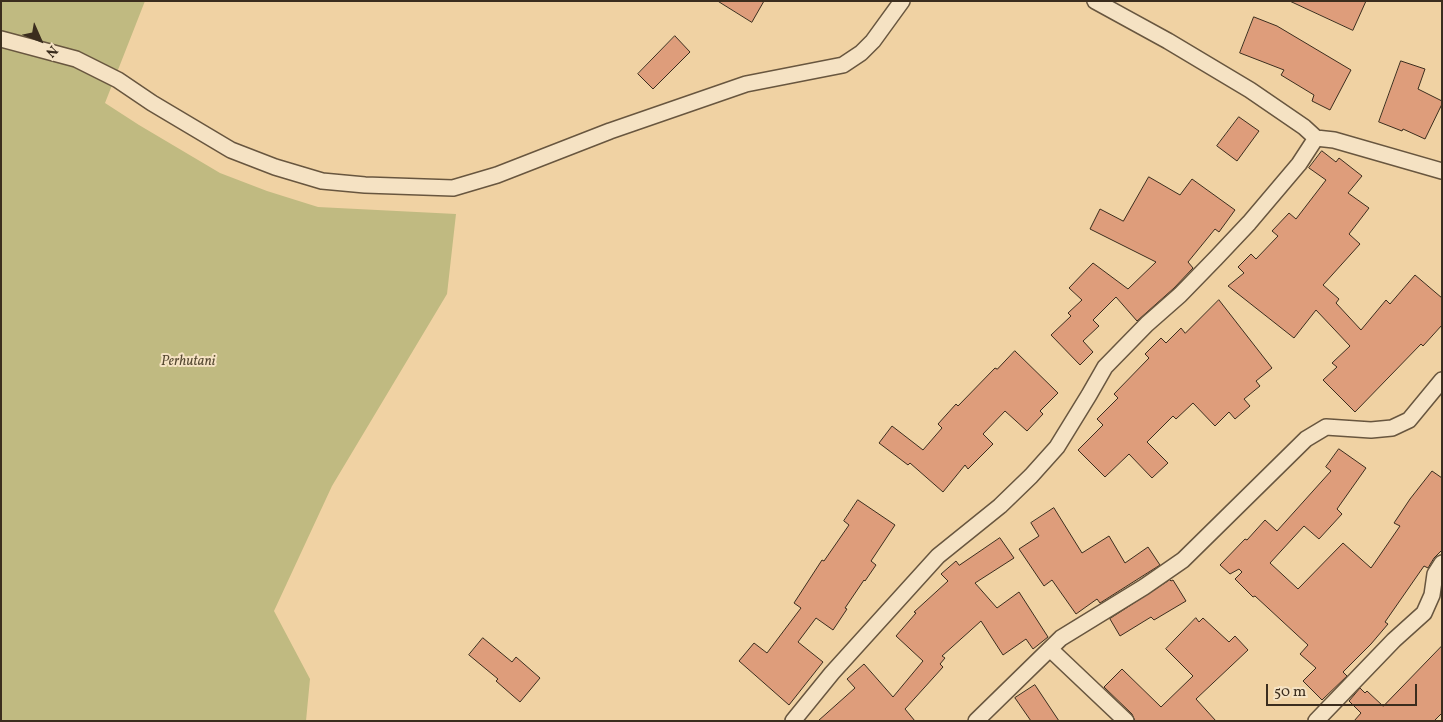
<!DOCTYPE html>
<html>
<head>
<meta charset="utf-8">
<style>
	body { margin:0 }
	#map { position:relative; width:1443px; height:722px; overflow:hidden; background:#f0d2a3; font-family:Vollkorn,serif }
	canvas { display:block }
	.frame { position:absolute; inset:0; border:2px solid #3b2d1e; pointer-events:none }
	.north { position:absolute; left:15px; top:15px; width:50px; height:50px; -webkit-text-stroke:4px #f5e2c3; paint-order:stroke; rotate:134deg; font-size:14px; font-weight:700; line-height:20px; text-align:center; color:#3b2d1e }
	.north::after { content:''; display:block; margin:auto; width:18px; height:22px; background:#3b2d1e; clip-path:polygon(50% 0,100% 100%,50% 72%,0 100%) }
	.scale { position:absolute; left:1266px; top:684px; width:151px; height:22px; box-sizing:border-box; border:2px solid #3b2d1e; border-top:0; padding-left:6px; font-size:15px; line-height:18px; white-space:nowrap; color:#3b2d1e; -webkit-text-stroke:4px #f5e2c3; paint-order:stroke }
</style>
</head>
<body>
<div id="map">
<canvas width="1443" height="722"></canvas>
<div class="frame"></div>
<div class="north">N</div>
<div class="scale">50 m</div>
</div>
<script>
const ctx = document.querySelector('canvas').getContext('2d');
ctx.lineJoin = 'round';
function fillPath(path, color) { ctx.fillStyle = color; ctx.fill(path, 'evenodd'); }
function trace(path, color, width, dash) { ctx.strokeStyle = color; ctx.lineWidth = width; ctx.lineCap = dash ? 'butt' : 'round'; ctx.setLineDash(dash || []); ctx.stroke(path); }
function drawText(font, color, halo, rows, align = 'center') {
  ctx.font = font + ' Vollkorn,serif'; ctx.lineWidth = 4; ctx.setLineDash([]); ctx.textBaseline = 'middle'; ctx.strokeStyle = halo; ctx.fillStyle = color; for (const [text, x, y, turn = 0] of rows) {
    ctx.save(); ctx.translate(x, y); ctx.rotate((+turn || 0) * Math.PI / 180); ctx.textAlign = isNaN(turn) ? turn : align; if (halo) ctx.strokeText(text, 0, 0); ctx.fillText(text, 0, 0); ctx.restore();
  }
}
fillPath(new Path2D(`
	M1,1H145L105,103L139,125L220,173L267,191L318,207L456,214L447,294L332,486L274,611L310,679L306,721H1Z`), '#c0ba81');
const building = new Path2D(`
	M718,1H764L752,22Z
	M1290,1H1366L1353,30Z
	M1254,17L1277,26L1351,70L1330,110L1312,101L1314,95L1281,75L1284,70L1240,53Z
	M675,36L690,52L653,89L638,74Z
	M1401,61L1425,69L1418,89L1442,101V104L1425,139L1403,129L1402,131L1379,122Z
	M1239,117L1259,131L1237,161L1217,146Z
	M1322,151L1336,162L1339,158L1362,176L1348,193L1369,208L1349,234L1360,244L1323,285L1339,299L1336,303L1361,330L1386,300L1390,304L1415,275L1442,298V325L1423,346L1421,344L1355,412L1323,380L1337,367L1332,363L1350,346L1316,310L1294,338L1228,286L1244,273L1238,267L1251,254L1256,259L1278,236L1272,231L1289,213L1296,219L1326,180L1309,168Z
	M1149,177L1180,195L1192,179L1235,210L1219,232L1215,229L1188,262L1193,268L1174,288L1137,321L1116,297L1093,320L1099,326L1083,341L1093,352L1080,365L1051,335L1071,316L1068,313L1082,300L1069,288L1093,263L1128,289L1156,262L1090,229L1100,209L1123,221Z
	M1219,300L1272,368L1256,381L1260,386L1244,399L1250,406L1235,419L1229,412L1215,426L1193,403L1176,419L1173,416L1147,442L1168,463L1152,478L1129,454L1105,477L1078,450L1103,425L1097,419L1118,398L1114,394L1149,358L1145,354L1161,338L1166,343L1181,328L1185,333Z
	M1015,351L1058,393L1040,411L1043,414L1027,431L1005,411L983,434L993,444L968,469L965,465L943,492L910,463L908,465L879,443L892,426L923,450L942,428L938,424L956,404L958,406L995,368L997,369Z
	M1339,449L1366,468L1337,509L1342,514L1319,539L1304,526L1270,563L1298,589L1343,543L1371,568L1400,526L1394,523L1410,499L1432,471L1442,478V550L1434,558L1428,568L1424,566L1385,622L1388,624L1371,644L1343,672L1347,676L1322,700L1303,681L1316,668L1300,654L1308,645L1255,596L1253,597L1235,579L1242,572L1239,569L1230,574L1220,565L1245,539L1247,540L1265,520L1277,531L1331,471L1326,467Z
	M858,500L895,525L871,561L876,565L865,581L864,580L845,608L847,609L833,630L816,618L798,642L823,662L789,705L739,661L754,643L767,653L801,608L794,603L822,560L824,561L849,525L844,521Z
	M1054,508L1082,553L1109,536L1125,563L1148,547L1160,565L1100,603L1097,599L1076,614L1052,580L1044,586L1019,549L1039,536L1031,523Z
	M1000,538L1014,558L975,583L997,608L1019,592L1048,637L1033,649L1026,639L1003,655L981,621L942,656L945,658L940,664L943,667L905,709L915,721H818L855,688L847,679L864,664L893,697L923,661L896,636L916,613L914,612L948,581L941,574L956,561L959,565Z
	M1170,580L1171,581L1173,580L1186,601L1154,620L1151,617L1120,636L1110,619Z
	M1196,618L1199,622L1203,618L1229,642L1235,636L1248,650L1196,699L1216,721H1135L1132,714L1104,687L1122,669L1161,707L1193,676L1166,649Z
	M483,638L512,662L516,657L540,678L520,702L496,681L498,679L469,655Z
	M1442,646V713L1434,721H1354L1361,713L1349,701L1360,688L1365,693L1367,691L1383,706Z
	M1035,685L1059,721H1031L1015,698Z`);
fillPath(building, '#de9d7b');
trace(building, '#3b2d1e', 1);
const minor = new Path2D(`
	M1095,1L1168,41L1250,90L1304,127L1316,138L1334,140L1442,171
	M1,39L76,59L118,80L152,103L231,150L275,167L322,181L365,185L453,188L497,175L610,131L746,84L843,65L861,53L873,41L902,1
	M1050,649L1126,721
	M793,721L832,673L938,556L1000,506L1031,476L1057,447L1089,395L1105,367L1147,324L1180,295L1216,258L1249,223L1299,164L1316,138
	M976,721L1061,638L1144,587L1183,560L1306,439L1326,427L1371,430L1392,428L1409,420L1442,380
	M1316,721L1394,640L1424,613L1432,595L1435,574L1442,563`);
trace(minor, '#68563f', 18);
trace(minor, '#f5e2c3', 15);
drawText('italic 14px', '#564932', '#f5e2c3', [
	["Perhutani",188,362]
]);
</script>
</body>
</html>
